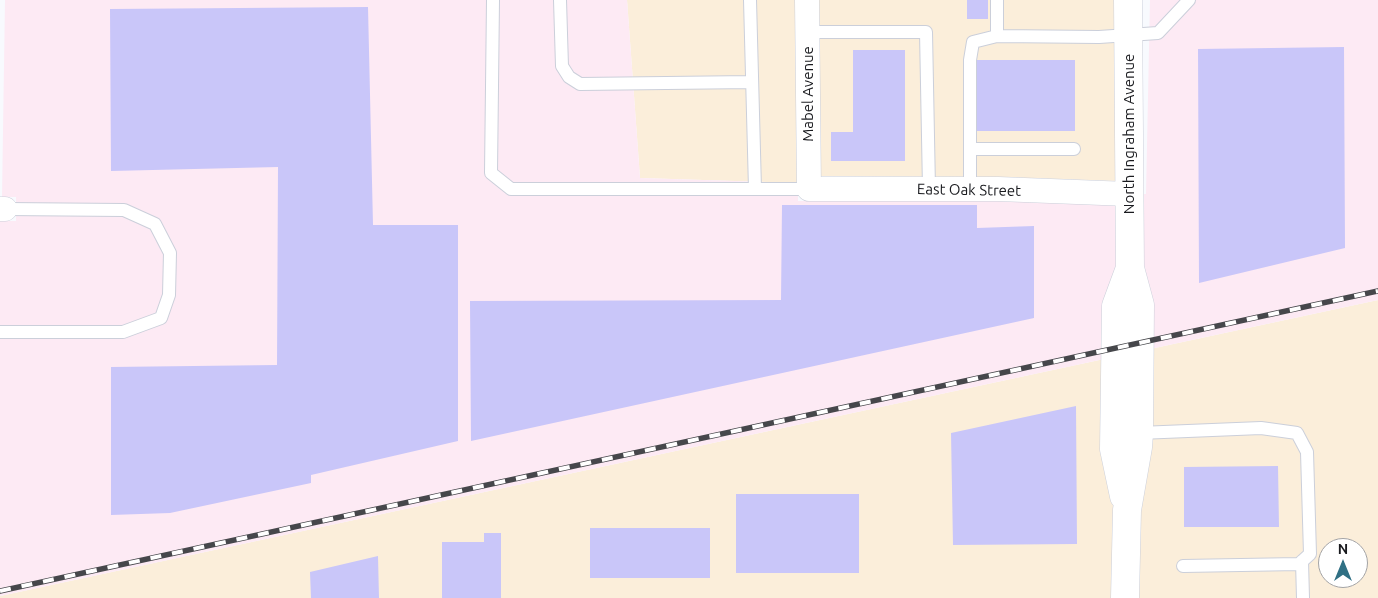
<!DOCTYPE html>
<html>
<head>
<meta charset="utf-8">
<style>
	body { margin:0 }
	#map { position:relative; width:1378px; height:598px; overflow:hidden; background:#f8fafe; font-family:Ubuntu,sans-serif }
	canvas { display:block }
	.north { position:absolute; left:1318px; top:538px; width:50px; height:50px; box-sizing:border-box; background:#fff; border:1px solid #a3a3a5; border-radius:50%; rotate:0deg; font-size:14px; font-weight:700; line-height:20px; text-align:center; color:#191a1e }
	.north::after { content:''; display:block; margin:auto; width:18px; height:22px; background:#307084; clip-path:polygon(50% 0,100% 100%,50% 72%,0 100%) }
</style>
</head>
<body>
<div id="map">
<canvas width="1378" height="598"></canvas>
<div class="north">N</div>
</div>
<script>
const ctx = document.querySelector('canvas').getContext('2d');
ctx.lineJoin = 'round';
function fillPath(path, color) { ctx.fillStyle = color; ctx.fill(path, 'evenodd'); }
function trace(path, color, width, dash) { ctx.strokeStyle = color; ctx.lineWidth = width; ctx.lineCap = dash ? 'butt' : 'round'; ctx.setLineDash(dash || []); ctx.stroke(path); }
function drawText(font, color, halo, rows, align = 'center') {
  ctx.font = font + ' Ubuntu,sans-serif'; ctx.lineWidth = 5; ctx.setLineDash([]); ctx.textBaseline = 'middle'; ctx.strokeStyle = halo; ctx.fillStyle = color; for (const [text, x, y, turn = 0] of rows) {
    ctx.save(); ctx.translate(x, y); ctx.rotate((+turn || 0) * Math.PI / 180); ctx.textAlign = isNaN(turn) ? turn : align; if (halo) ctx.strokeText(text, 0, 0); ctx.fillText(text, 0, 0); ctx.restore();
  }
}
fillPath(new Path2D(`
	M627,0H797L798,183L640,178Z
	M818,0H1117L1119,181L998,177L819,176Z
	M1378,300V598H1136L1150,349ZM1328,548H1358V578H1328Z
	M1104,359L1116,510L1114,598H0V596Z`), '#fbeeda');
fillPath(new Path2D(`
	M5,0H627L640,178L798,183V201H998L1119,205L1118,267L1104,359L0,596V221H16V197H2Z
	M1150,0H1378V300L1150,349L1141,268L1140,194H1146Z`), '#fdeaf4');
fillPath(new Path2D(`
	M967,0H988V19H967Z
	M368,7L373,225H458V441L311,475V483L170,513L111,515V367L277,365L278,167L111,171L110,9Z
	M1344,47L1345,248L1199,283L1198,49Z
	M853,50H905V161H831V132H853Z
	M976,60H1075V131H976Z
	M782,205H977V228L1034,226V318L471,441L470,301L781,300Z
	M1076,406L1077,544L953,545L951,433Z
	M1278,466L1279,527H1184V467Z
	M736,494H859V573H736Z
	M590,528H710V578H590Z
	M484,533H501V598H442V542H484Z
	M378,556L379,598H311L310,572Z`), '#c9c6f9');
const lane = new Path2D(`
	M493,0L491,173L511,189H809
	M560,0L562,66L569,77L580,84L752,82
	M750,0L755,189
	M997,0V36L1099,37L1158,33L1189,0
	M807,32H926L929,189
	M970,149H1074
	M970,189V60L973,42L997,36
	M0,332H123L161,318L169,295L170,253L155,224L124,210L5,209
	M1139,433L1261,428L1297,433L1307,452L1310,554L1299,564L1183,566
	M1302,561L1303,598`);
const street = new Path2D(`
	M807,0L809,189H998L1129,194
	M0,209H5`);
const secondary = new Path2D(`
	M1124,496L1114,449L1116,306L1130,268
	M1125,598L1127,510L1138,447L1139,433L1140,305L1130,268L1128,0`);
trace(lane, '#cbcfda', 14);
trace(street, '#cbcfda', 25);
trace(secondary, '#cbcfda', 29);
trace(lane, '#fff', 12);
trace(street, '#fff', 24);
trace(secondary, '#fff', 28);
const rail = new Path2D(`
	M0,591L1378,291`);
trace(rail, '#46474b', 5.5);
trace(rail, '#fff', 4, [11]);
drawText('15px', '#191a1e', '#fff', [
	["Mabel Avenue",808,94,-90],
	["North Ingraham Avenue",1129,134,-90],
	["East Oak Street",969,190,1]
]);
</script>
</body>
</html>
